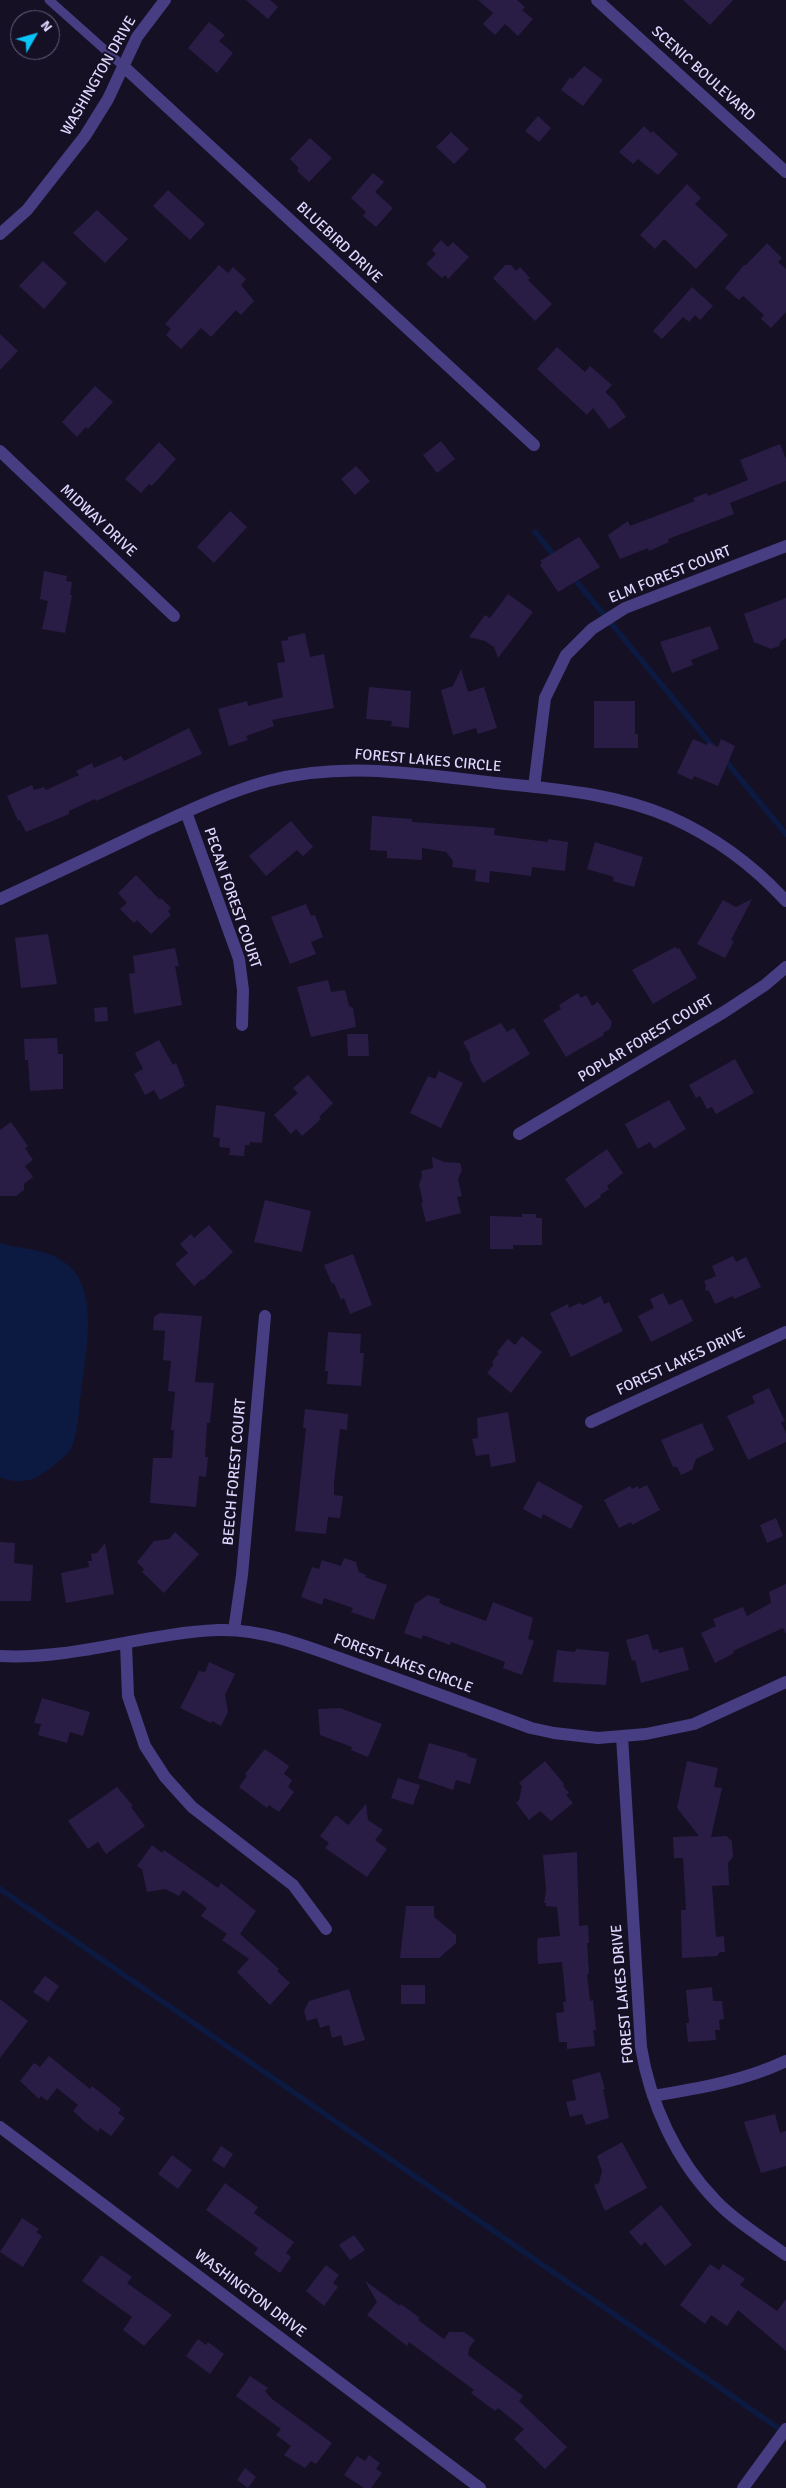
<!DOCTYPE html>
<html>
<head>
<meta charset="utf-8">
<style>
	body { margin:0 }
	#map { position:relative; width:786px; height:2488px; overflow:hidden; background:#161025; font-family:Signika,sans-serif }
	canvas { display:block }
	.north { position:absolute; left:10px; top:10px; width:50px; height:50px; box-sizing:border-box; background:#161025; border:1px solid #665f7b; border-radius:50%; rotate:52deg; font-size:14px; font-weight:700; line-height:20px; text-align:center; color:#dfd6fd }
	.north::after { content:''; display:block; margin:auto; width:18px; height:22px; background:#09c4f6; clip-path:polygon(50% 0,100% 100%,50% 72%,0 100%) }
</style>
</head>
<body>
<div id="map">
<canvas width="786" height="2488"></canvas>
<div class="north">N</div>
</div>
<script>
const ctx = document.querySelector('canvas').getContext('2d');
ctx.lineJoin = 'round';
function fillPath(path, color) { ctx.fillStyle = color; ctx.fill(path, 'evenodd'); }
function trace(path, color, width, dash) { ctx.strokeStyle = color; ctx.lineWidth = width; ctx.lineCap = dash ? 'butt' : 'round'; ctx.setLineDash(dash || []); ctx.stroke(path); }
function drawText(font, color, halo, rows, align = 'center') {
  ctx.font = font + ' Signika,sans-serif'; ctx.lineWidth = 4; ctx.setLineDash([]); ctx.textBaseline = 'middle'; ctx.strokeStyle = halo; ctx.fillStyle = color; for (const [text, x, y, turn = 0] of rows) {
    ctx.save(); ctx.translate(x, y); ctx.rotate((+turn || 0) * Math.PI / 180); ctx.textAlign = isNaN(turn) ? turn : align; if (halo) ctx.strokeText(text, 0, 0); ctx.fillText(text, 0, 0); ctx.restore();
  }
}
fillPath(new Path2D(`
	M0,1243C22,1250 49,1248 68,1265C100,1292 85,1358 81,1393C78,1411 79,1431 71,1449C68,1455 40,1477 33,1479C23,1482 9,1482 0,1477Z`), '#0c1a42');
trace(new Path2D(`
	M535,532L556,558
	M572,576L714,748
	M724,759L786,834
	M0,1889L784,2432`), '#0c1a42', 5.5);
fillPath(new Path2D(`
	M246,0H270L278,7L268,19Z
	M478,0H517L525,7L522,10L533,19L518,36L505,24L495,35L483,24L493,13Z
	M683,0H733L710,25Z
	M209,22L225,35L219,41L233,53L217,73L188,48Z
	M584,66L603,80L583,106L561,90L570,77L572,79Z
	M538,116L551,128L539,142L525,131Z
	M644,126L651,133L653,131L678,154L658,175L638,159L633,164L619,152Z
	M451,132L469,149L454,164L436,147Z
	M310,138L332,158L309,182L297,171L299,168L290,159Z
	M373,173L384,182L375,192L393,208L376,227L363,216L366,212L351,198Z
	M687,184L701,198L695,204L728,235L696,269L664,239L655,249L640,235Z
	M168,190L205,224L190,240L153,206Z
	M97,210L128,239L105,263L73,233Z
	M441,240L448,247L453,242L469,257L448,279L445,275L442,278L426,264L436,254L432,250Z
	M767,243L782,258L778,262L786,269V312L771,328L761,319L764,315L743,296L739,300L725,288L744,265H746Z
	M43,261L67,283L44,309L19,286Z
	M219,265L228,273L233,267L246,279L241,285L254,301L241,315L236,310L211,337L201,328L181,349L166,335L171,329L165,324Z
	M505,265H511L516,271L520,267L530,278L528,280L552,304L535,321L493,278Z
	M692,287L713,306L700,320L695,315L689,322L683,317L662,339L653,331Z
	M0,334L18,351L0,370Z
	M557,347L585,372L590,366L612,385L605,392L614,400L626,417L609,429L593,408L587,415L537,369Z
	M95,386L113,402L88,429L86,427L77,437L62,422Z
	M441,441L455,459L437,473L423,455Z
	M159,442L176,459L152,486L149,484L141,493L125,479Z
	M780,444L786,459V481L730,503L734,514L668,539L669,542L649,551L648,548L620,559L608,535L628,521L630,526L695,501L693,498L707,493L708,496L748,480L740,460Z
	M356,466L370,481L355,495L341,479Z
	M230,511L247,527L214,563L197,547Z
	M579,537L600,567L558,592L540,565L542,563L540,561Z
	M44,571L67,576L66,581L72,582L70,595H72L65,633L42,629L48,601L40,599Z
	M508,594L533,612L498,658L494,647L485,641L469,637L485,615L490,618Z
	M786,598V638L781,641L779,646L771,649L754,642L744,614Z
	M710,626L719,649L691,660L693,665L672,673L660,642Z
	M305,633L310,657L324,654L334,708L272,720L274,726L246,736L248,740L229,746L218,709L247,701L248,706L283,697L277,663L285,662L281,641L288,640V637Z
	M461,669L468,692L484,687L497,728L478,734L476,728L453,735L441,690L453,686Z
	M369,687L411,691L409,728L391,726L392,721L366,719Z
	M594,701H635V734H638V748H594Z
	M189,728L202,754L114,793L96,801L95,799L69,811V814L26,832L20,820L18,821L7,796L32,785L34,790L44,787L46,790L79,775L76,771L92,763L94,768L121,756L124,761Z
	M693,739L707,745L708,742L718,747L721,739L735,746L718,786L694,776L692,780L677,773Z
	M372,816L412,819V822L495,828L494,835L548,842V839L568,842L565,871L532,867L531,876L490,871L489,883L475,881L476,870L452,867L453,861L446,852L422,848V860L387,858V851L370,850Z
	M291,821L313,847L303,856L297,850L266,876L249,856Z
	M595,842L643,857L634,887L613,881L614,877L587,869Z
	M136,875L160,900L161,898L171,908L168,911L171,915L151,934L137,920L134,923L120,909L127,903L118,893Z
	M752,899L731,940L734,941L725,958L697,944L723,900L736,907Z
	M306,904L311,916L315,915L323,937L311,942L316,954L290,964L271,917Z
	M48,934L57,984L21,988L15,938Z
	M675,947L677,949L679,948L697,978L653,1004L632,970Z
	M175,948L179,966H175L182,1005L134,1014L129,974L135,973L133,956Z
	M328,980L331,992L345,990L349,1006L353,1008L356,1027L311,1037L297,987Z
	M578,993L581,998L586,995L592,1006L598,1002L612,1022L610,1029L603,1033L604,1035L566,1057L543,1020L561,1009L559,1005Z
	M107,1007L108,1021L95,1022L94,1008Z
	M501,1023L507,1032L514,1028L530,1054L483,1083L470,1060V1054L463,1042Z
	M347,1034H368L369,1056H348Z
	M57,1038L58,1054H63V1089L30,1091L28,1060H25L24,1039Z
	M159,1040L173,1065L176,1063L185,1086L160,1100L154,1090L145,1095L134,1074L143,1069L135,1053Z
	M735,1059L754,1093L716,1114L712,1107L707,1109L700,1096L696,1098L689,1085Z
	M439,1071L463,1083L441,1128L410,1113L428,1076L435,1079Z
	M308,1075L333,1103L319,1117L321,1119L302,1136L296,1129L291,1134L274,1115L298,1093L293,1088Z
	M669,1100L686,1129L654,1149L650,1142L638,1149L625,1124Z
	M216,1105L265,1112L262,1143L250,1142L249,1145H245L244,1156L229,1155L230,1148L219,1147L220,1138L213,1137Z
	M11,1122L28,1146L25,1148L33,1160L25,1166L33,1177L24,1184V1190L16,1196H0V1130Z
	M607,1149L623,1173L607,1186L609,1189L600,1195L601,1197L585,1208L565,1179Z
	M432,1157L444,1162L460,1163L462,1170L458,1179L462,1196L457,1197L461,1213L426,1222L421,1203L423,1202L419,1185L422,1176L421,1171L433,1168Z
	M265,1200L311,1211L302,1252L254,1242Z
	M522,1214H536V1218H542V1245H513V1249H490V1216L522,1217Z
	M209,1225L233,1252L203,1280L202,1279L194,1286L175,1264L188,1253L180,1244L191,1234L194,1238Z
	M353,1254L372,1305L350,1314L344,1298L341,1300L334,1283L332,1284L324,1265Z
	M733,1256L736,1262L746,1257L761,1287L734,1299L733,1296L715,1304L709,1291L705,1290L706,1285L704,1281L716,1276L712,1266Z
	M663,1293L669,1305L682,1299L693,1321L651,1342L638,1316L654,1308L650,1299Z
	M601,1296L604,1304L609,1302L623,1331L571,1357L550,1313L568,1304L569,1308L579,1303L583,1305Z
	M160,1313L202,1316L195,1382L214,1383L210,1423H207L205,1457H208L206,1477L199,1476L196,1507L150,1503L153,1458H172L174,1430H171L175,1392L168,1391L171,1361L163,1360L165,1331L153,1330L154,1317Z
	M328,1332L361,1334L360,1353H364L361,1386L327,1384L328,1371H325Z
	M522,1336L542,1352L511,1393L487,1373L494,1364L492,1362L499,1353L497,1352L508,1339L515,1345Z
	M769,1388L785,1421L781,1422L786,1433V1442L748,1460L727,1416L755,1403L752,1396Z
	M305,1409L348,1414L347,1430L340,1429L334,1483V1495L343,1496L340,1518L328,1517L326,1534L295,1531L306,1428H303Z
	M508,1412L516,1462L491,1467L489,1454L476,1456L472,1439L478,1438L477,1418Z
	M702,1423L714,1450L696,1459L692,1470L681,1475L677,1467H673L661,1440Z
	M538,1481L583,1506L571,1529L543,1514L541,1519L523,1509Z
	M647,1485L660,1510L632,1525L631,1522L619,1528L604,1500L630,1486L632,1489L638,1486L639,1489Z
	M776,1518L783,1536L767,1543L760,1525Z
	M175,1532L199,1554L164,1593L142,1572L144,1569L137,1562L154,1541L169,1539Z
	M0,1542L15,1543L14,1563L33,1565L31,1601H0Z
	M105,1543L114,1594L66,1603L61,1573L89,1567L88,1561H92L91,1554L97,1553Z
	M344,1558L356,1562L359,1572L366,1575L365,1577L387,1585L374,1620L351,1612L353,1608L324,1598L322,1605L301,1597L312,1567L319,1569L322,1560L341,1566Z
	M786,1584V1634L783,1628L733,1651L734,1653L715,1663L701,1633L716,1626L713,1619L743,1607L747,1616L771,1603L769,1592Z
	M428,1595L440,1599L439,1602L443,1605L486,1621L493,1602L533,1618L528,1639L534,1641L522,1675L503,1668L505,1662L451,1642L450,1645L423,1635L421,1639L404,1633L415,1604Z
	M648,1634L653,1650L658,1649L659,1653L683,1647L689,1670L641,1683L635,1660L632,1661L626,1640Z
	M576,1649L609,1652L606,1685L553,1682L557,1650L575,1652Z
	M209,1662L235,1674L225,1695L228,1712L221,1726L212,1721L211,1723L180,1708L199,1671L205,1672Z
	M42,1698L90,1712L83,1736L70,1732L67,1743L38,1735L41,1724L34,1723Z
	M340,1708L382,1724L368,1757L351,1750L352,1747L320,1735L318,1709Z
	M429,1743L468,1754L467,1756L477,1759L470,1784L456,1780L453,1790L418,1778Z
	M265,1749L289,1766L284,1774L292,1780L288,1787L294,1792L279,1812L269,1805L267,1808L239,1787L247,1776L245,1774Z
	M545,1761L564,1784L563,1786L569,1793L566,1795L573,1803L551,1821L540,1811L529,1820L516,1803L519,1800L522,1786L519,1783Z
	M687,1761L718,1768L714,1787L722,1788L711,1837L726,1836L732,1841L733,1857L728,1863L729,1885L712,1886L716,1937L724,1936L725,1952H720L717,1956L682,1958L681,1910H686L683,1858H674L673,1837L699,1836L677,1808Z
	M398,1778L420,1785L413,1805L391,1798Z
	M117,1787L133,1806L131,1807L145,1826L106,1854L98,1842L88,1849L68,1821Z
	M366,1804L368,1820L383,1830L375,1840L387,1849L367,1877L325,1848L329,1843L320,1836L336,1815L348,1825Z
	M152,1845L162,1853L164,1850L218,1888L221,1883L256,1911L240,1934L279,1969L277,1971L290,1983L270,2005L237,1972L249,1959L222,1940L227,1934L201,1916L207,1908L183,1890L179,1896L165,1889L147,1892L142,1869L137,1866Z
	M577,1852L579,1926L588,1925L589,1943H587L589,1974H587L590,2001L593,2000L596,2030H593L595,2046L567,2049V2042H559L556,2013L564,2012L563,2002H566L562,1962L538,1964L537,1944L538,1938L560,1936L557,1907L546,1906V1903H544L546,1891L543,1855Z
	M406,1906H434V1917L456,1935V1943L439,1958H400Z
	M45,1976L59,1986L48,2002L33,1992Z
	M401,1985H425V2004H401Z
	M712,1987L713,2001H722L724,2019L719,2020L720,2030H715L716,2040L688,2042L686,2023H689L686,1990Z
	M349,1989L365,2040L344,2046L341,2035L332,2038L329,2025L320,2028L317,2018L307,2021L304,2011L309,2001Z
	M0,1999L28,2021L0,2058Z
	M49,2056L90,2089L92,2086L121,2109L118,2113L125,2118L111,2136L100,2128L98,2132L85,2122L73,2111L78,2105L57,2088L47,2101L41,2096L39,2099L20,2081L34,2063L40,2067Z
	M600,2072L605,2089H603L609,2118L586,2125L582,2114L570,2117L566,2102L576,2100L572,2080Z
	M775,2114L780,2133L786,2131V2166L761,2173L744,2122Z
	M622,2142L647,2188L605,2211L594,2185L599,2183L602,2171L597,2156Z
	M221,2146L233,2154L224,2168L212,2160Z
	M172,2155L192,2170L178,2189L158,2174Z
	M225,2183L258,2207L254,2213L294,2242L286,2253L291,2257L280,2273L254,2254L258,2248L206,2210Z
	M661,2205L692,2245L665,2266L645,2242L641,2246L629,2232Z
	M22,2218L39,2229L36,2232L42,2236L23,2267L0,2252Z
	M354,2235L365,2250L350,2260L339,2245Z
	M101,2255L132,2277L127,2283L172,2315L144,2346L123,2330L132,2317L82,2281Z
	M710,2264L719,2270L723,2264L745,2279L740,2285L777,2311L786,2299V2351L738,2310L727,2326L711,2315L705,2324L680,2305Z
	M326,2265L339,2275L333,2283L338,2287L324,2306L306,2291Z
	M365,2281L400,2306L401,2304L420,2318L418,2320L444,2339L449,2332H464L475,2340L469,2348L468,2355L523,2396L519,2401L567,2447L545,2469L514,2439L524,2429L498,2408L495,2411L471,2393L474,2390L409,2342L407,2346L367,2315L377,2302Z
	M198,2339L206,2345L208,2342L224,2354L210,2374L186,2356Z
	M250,2376L268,2388L265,2391L272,2399L332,2443L316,2464L311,2461L305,2468L284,2455L291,2446L276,2435L281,2429L236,2396Z
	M369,2455L380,2463L376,2469L382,2473L371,2488H364L344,2475L357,2456L365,2461Z
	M245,2468L256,2477L248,2488L237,2480Z`), '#291d45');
trace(new Path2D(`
	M49,0L123,66`), '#473d82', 9);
trace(new Path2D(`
	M597,0L786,172
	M123,66L534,445
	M0,234L27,210L85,136L108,99L137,37L165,0
	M0,451L174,616
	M534,787L545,698L566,655L592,629L625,608L786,546
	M186,812L239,959L243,990L242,1025
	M0,899C47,877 95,855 142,832C184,813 224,793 268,781C343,761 419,774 496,783C554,789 615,793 670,817C715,837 753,865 786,901
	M519,1134L724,1012L765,985L786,967
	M591,1422L786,1332
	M234,1630L242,1575L265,1316
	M126,1644L128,1696L145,1746L165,1777L192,1807L293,1885L326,1929
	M0,1656C74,1660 145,1633 218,1630C267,1628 321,1652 367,1668C422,1688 476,1708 531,1728L554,1733L598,1738L646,1734L694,1724L786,1682
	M622,1736L641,2047C650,2103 676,2160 716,2201C736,2222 763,2238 786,2255
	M653,2096C699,2088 744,2081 786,2061
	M0,2127L480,2488
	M743,2488L786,2429`), '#473d82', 12);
drawText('15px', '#dfd6fd', '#161025', [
	["SCENIC BOULEVARD",703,74,42],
	["WASHINGTON DRIVE",99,76,-60],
	["BLUEBIRD DRIVE",339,243,43],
	["MIDWAY DRIVE",98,521,43],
	["ELM FOREST COURT",670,575,-22],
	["FOREST LAKES CIRCLE",428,761,5],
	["PECAN FOREST COURT",232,898,71],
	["POPLAR FOREST COURT",646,1039,-31],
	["FOREST LAKES DRIVE",681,1362,-25],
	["BEECH FOREST COURT",235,1472,-85],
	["FOREST LAKES CIRCLE",403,1664,20],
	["FOREST LAKES DRIVE",623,1994,-95],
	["WASHINGTON DRIVE",250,2294,37]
]);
</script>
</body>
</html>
